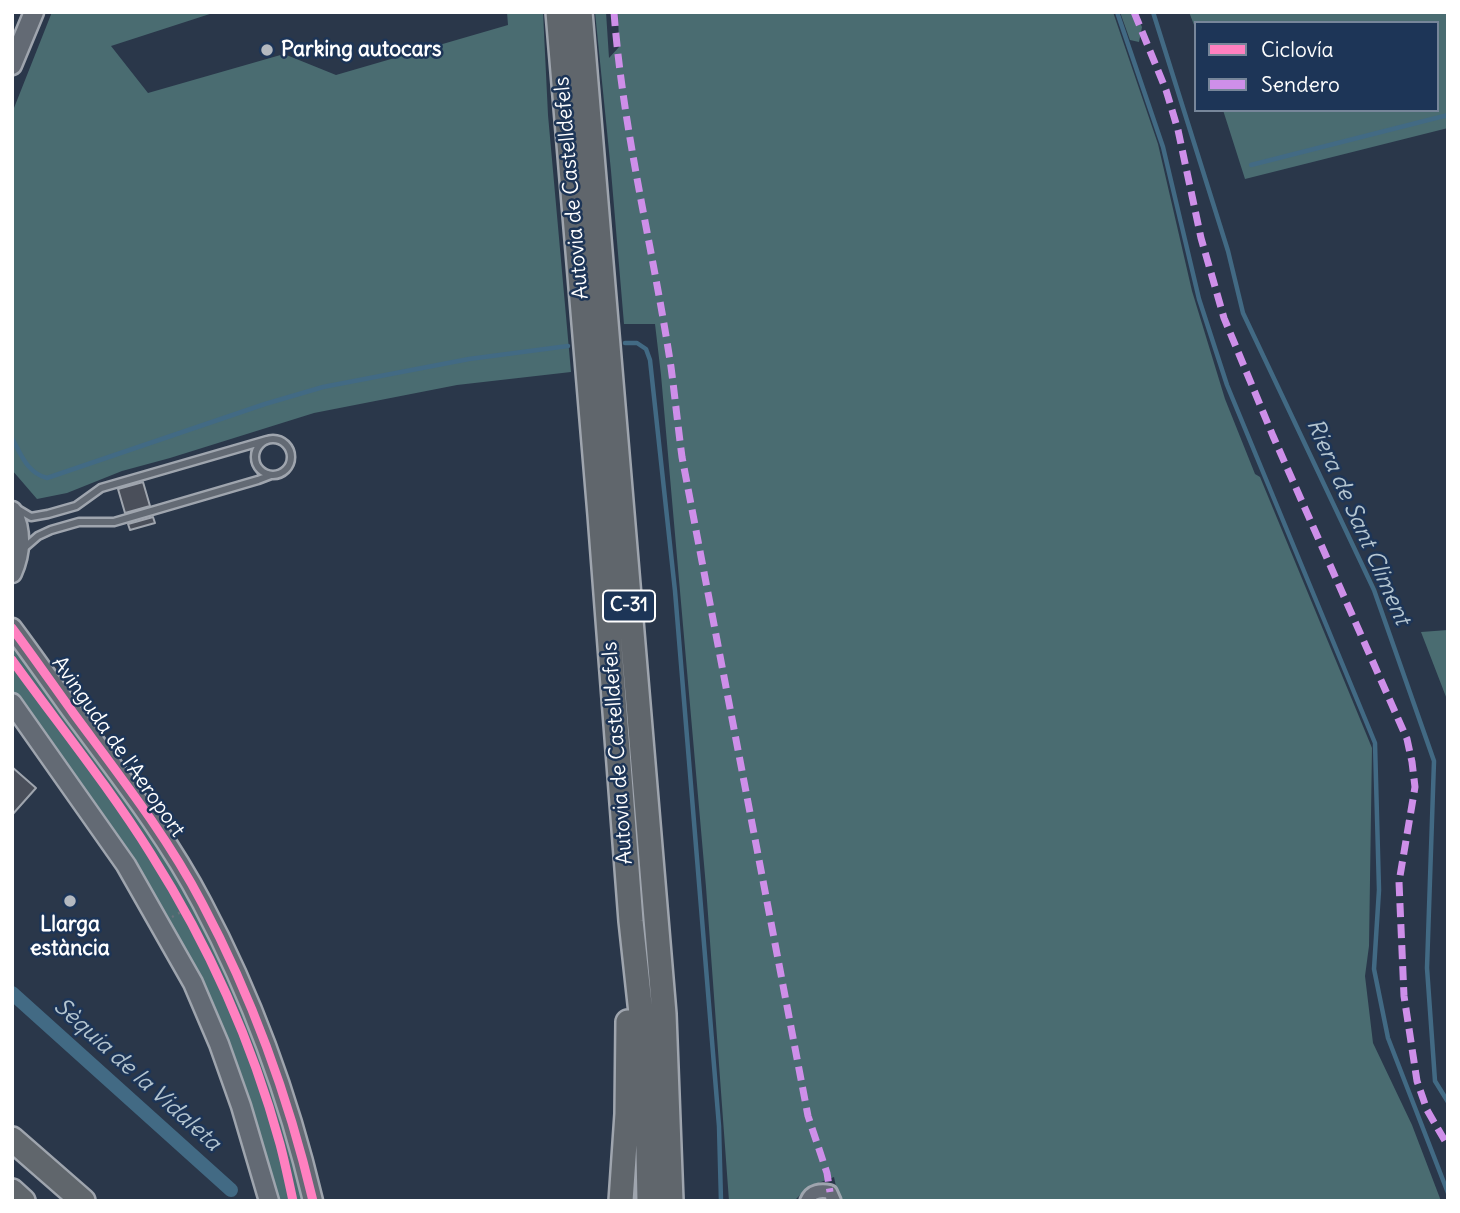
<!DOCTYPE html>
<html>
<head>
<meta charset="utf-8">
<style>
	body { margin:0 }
	#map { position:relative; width:1460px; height:1213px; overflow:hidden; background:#2a374a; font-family:Delius,sans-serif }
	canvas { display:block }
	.frame { position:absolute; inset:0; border:14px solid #fff; pointer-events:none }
	.legend { position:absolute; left:1194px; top:21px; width:245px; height:91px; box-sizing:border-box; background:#1d3557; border:2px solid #77869a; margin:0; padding:9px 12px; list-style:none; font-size:21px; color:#fff }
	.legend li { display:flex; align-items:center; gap:14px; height:35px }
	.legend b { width:35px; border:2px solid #77869a }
</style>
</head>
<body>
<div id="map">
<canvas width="1460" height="1213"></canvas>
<div class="frame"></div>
<ul class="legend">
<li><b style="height:9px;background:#ff80c0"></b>Ciclovía</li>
<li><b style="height:9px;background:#ce8fe9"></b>Sendero</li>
</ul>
</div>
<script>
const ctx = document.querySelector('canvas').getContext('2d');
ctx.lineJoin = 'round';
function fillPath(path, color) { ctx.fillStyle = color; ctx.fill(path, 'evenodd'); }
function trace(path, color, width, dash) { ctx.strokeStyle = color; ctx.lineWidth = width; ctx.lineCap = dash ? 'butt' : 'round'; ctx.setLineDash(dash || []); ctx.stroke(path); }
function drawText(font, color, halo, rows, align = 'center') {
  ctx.font = font + ' Delius,sans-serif'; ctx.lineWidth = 5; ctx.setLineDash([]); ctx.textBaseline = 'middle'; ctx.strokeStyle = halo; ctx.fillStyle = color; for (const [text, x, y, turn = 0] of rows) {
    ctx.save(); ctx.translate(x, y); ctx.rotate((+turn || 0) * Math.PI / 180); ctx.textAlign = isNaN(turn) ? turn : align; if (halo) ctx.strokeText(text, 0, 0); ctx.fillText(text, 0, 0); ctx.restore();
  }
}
fillPath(new Path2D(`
	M52,12H216L111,46L148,93L284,54L336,75L508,25L507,12H543L548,115L571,372L457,385L314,413L170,458L122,471L67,493L37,499L12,470V113Z
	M595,12H606L609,58L619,47L618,12H1113L1158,144L1192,291L1225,399L1255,474L1260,477L1372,748L1369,946L1365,976L1373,1043L1412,1125L1441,1201H839L834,1177L808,1187L794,1201H729L706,887L661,375L655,324H624L611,171Z
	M1120,12H1135L1142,27L1139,42L1130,40Z
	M1189,12H1448V128L1245,179L1223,110H1437V23H1196V30Z
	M1448,630V702L1421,632Z
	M12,637L112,775L189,896L221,955L268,1069L295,1163L303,1201H272L191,964L160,907L84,790L12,690Z`), '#4a6c71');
trace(new Path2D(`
	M1117,12L1163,147L1199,299L1227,385L1375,743L1379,890L1374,969L1388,1038L1448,1193
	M1153,12L1228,251L1243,313L1374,590L1434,761L1427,968L1435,1081L1448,1102
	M1251,165L1448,115
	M625,343H637L646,349L650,360L675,591L719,1126L721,1201
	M12,438C21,454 27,473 47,478L265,404L323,387L469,359L568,346`), '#426a84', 4.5);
trace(new Path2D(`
	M12,993L231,1190`), '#426a84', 14);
const building = new Path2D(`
	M143,482L150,506L125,513L118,489Z
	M153,517L155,523L130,530L128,524Z
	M12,767L36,788L12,815Z`);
fillPath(building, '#4a4f5a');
trace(building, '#9fa5ae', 2);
const lane = new Path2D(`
	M255 457a18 18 0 1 1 36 0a18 18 0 1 1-36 0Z
	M16,508L31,517L48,514L76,506L101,488L267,440
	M23,549L38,536L51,530L79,522H114L258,480L271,475`);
const street = new Path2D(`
	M807,1201C811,1191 821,1190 830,1192L834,1201`);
const secondary = new Path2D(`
	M12,65L34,12
	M12,511C22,531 21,553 12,573
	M12,628C33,656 53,685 74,714C119,775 167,836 202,903C253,999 288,1095 313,1201
	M12,703L126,865L193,983L219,1044L241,1106L269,1201`);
const highway = new Path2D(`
	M558,12L600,515L631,921L641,1013L647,1103L649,1201
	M580,12L664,1014L671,1201
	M12,1139L83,1201
	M12,1191L23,1201
	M621,1201L627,1114L628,1022`);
trace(lane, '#9fa5ae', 11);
trace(street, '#9fa5ae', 18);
trace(secondary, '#9fa5ae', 23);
trace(highway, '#9fa5ae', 28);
trace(new Path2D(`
	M172,917L188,908`), '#6a727c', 2.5, [2, 5]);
trace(lane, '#636a74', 6);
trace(street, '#636a74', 12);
trace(secondary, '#636a74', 18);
trace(highway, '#60666c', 23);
trace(new Path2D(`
	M614,12C623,132 653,248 671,367C675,397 678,427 682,457L808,1116L827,1173L830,1192
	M1134,12L1166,90L1178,130L1201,238L1224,318L1273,436L1407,739L1412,762L1415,787L1399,882L1404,996L1417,1081L1427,1110L1448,1146`), '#ce8fe9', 7, [14, 7]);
trace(new Path2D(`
	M12,628C33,656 53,685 74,714C119,775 167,836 202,903C253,999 288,1095 313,1201
	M12,660C59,725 109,787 151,854C208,944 252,1042 280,1144C285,1163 289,1182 293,1201`), '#ff80c0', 9);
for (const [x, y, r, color] of [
	[267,50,7,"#b4b9c0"],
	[70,901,7,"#b4b9c0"]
]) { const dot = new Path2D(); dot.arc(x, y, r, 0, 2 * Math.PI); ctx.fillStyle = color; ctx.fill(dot); trace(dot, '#1d3557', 2.5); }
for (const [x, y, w] of [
	[629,606,52]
]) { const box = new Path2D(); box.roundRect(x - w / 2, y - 15.5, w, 31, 5); ctx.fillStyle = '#1d3557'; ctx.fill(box); trace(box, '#fff', 2); }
drawText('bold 19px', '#fff', null, [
	["C-31",629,606]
]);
drawText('bold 21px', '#fff', '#1d3557', [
	["Parking autocars",281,50],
	["Llarga",70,925,"center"],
	["estància",70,949,"center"]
], 'left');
drawText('21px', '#fff', '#1d3557', [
	["Autovia de Castelldefels",572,188,-95],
	["Avinguda de l'Aeroport",118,747,55],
	["Autovia de Castelldefels",618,753,-94]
]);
drawText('italic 23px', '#b4c5d0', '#1d3557', [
	["Riera de Sant Climent",1358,522,66],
	["Sèquia de la Vidaleta",137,1075,42]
]);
</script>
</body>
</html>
